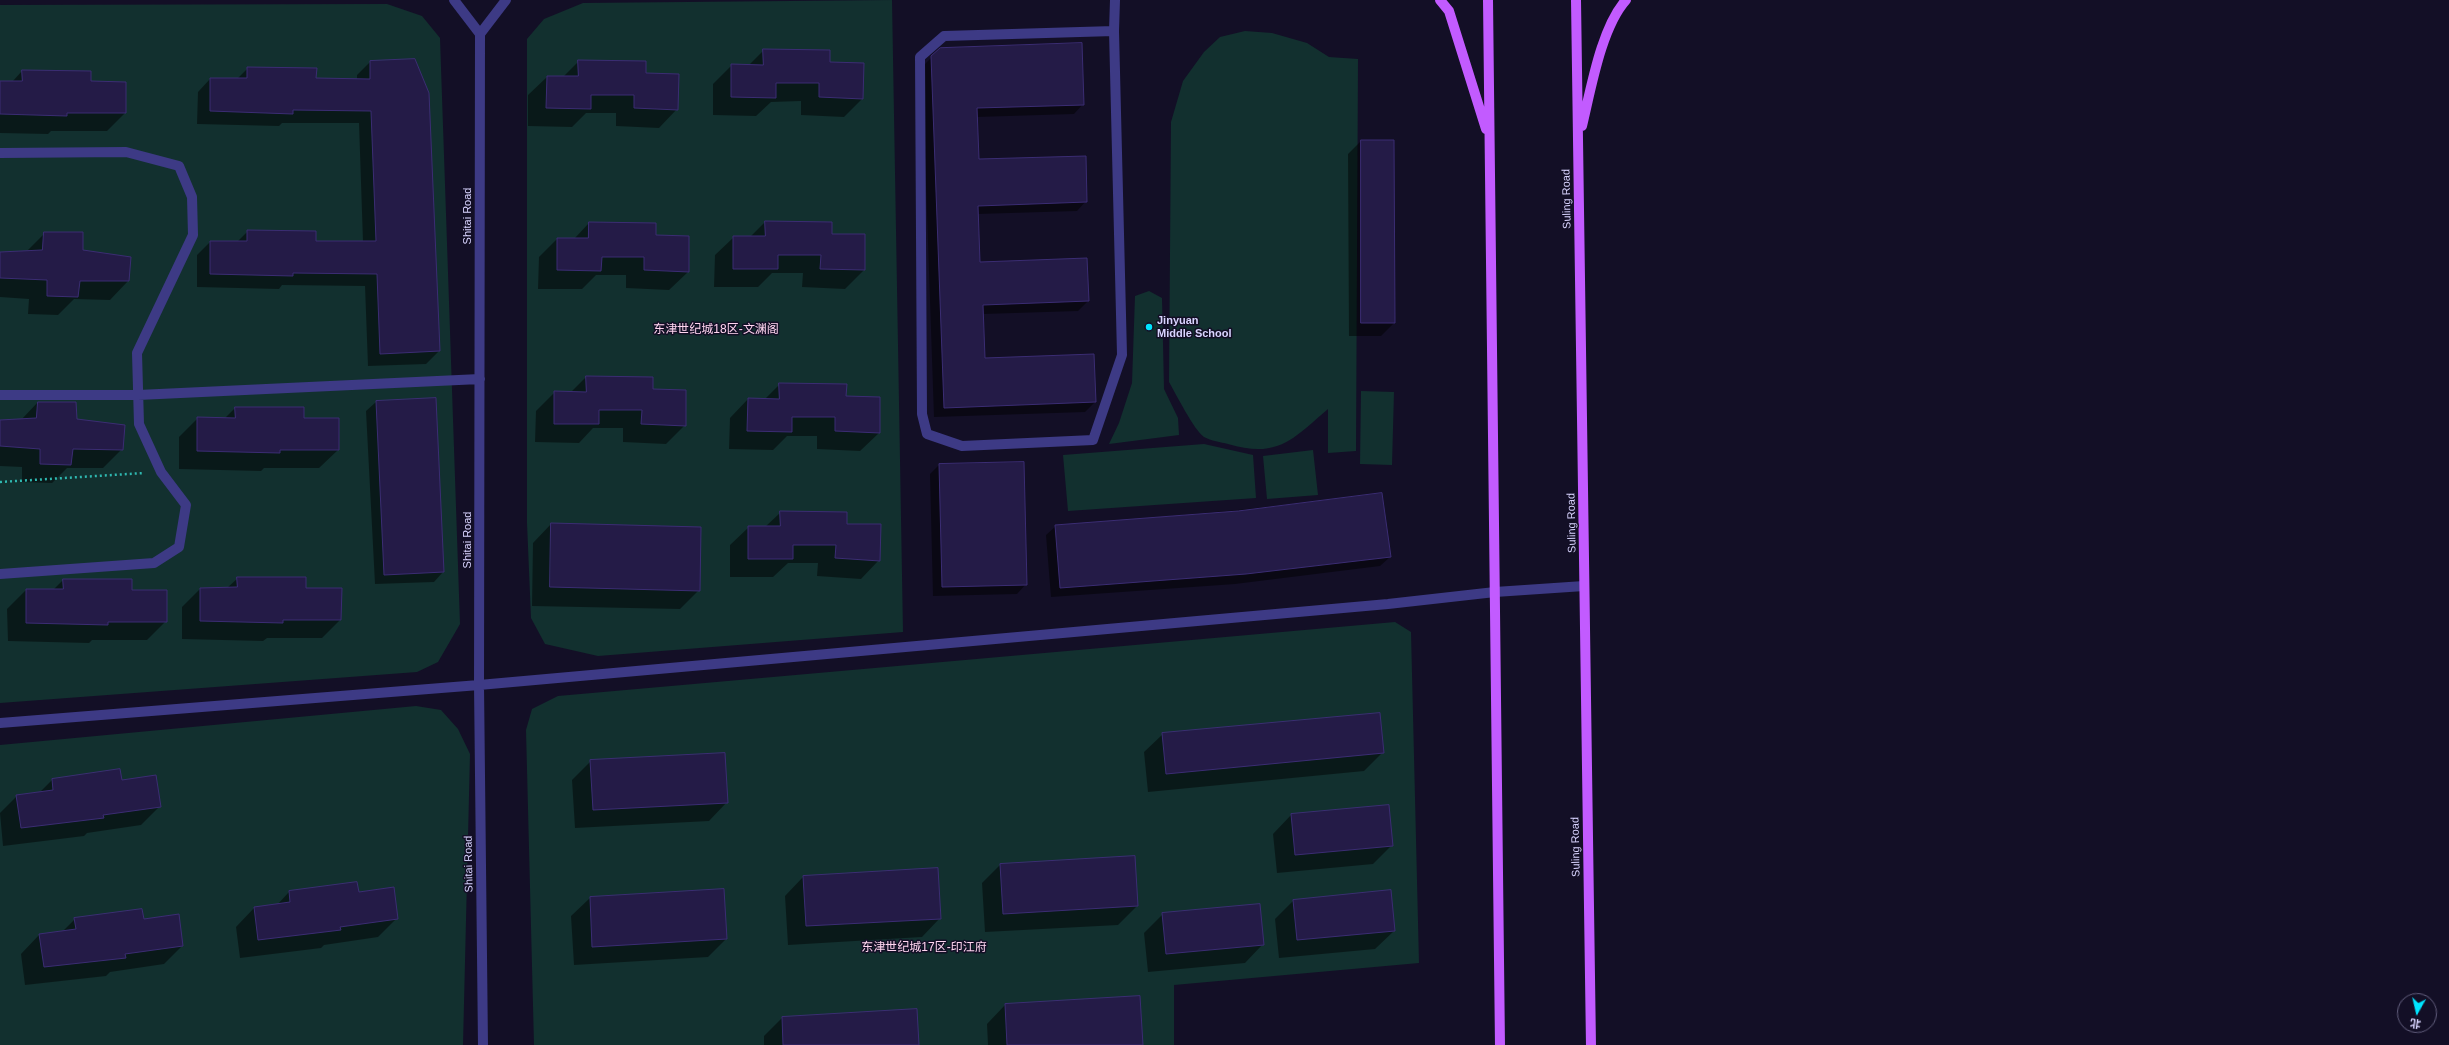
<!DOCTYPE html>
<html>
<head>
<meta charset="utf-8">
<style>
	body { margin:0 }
	#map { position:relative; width:2449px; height:1045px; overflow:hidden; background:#130f26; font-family:Helvetica,"Noto Sans SC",sans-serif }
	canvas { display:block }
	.north { position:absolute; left:2397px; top:993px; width:40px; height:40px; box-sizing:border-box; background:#130f26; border:1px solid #625e7d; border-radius:50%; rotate:188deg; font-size:11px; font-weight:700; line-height:16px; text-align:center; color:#d9d4ff }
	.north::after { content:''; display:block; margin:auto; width:14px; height:18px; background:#00e5ff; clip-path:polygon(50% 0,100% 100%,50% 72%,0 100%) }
</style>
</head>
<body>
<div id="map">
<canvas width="2449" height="1045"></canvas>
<div class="north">北</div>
</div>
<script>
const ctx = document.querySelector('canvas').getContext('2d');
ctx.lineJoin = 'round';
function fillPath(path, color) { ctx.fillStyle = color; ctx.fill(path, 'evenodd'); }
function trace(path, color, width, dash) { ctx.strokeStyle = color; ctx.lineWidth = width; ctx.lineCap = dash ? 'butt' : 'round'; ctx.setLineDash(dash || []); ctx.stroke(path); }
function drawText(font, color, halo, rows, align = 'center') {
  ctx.font = font + ' Helvetica,"Noto Sans SC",sans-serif'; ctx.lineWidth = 3; ctx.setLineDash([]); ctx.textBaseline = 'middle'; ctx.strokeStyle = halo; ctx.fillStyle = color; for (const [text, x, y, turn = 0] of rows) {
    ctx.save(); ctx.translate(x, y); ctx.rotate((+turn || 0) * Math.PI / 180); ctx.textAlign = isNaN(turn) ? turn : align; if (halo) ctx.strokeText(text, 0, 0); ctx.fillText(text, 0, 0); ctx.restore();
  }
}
fillPath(new Path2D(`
	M892,0L903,632L598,656L545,644L531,618L527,523V39L544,19L583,3Z
	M387,4L422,16L440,38L460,624L438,662L417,672L0,703V5Z
	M1245,31L1272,33L1307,43L1329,57L1358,59L1356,451L1328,453V409C1293,439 1278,459 1228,444C1221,442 1211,441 1204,437C1194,430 1176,394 1169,382L1171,122L1183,81L1204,52L1220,37Z
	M1149,291L1162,298L1164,389L1178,418L1179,435L1109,444L1119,423L1132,383L1135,296Z
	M1361,391L1394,392L1392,465L1360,464Z
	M1204,444L1253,455L1256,498L1068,511L1063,455Z
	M1313,450L1318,495L1267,499L1263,456Z
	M1395,622L1411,632L1419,963L1174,985V1045H534L526,730L532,709L558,696Z
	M416,706L441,710L458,729L470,754L463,1045H0V745Z`), '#12302f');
fillPath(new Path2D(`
	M764,50L829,63L862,99L844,117L801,115V101L771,102L756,116L713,115V84L732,65L748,66Z
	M932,57L1083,104L1074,114L976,117L978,160L1086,201L1077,211L977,214L979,263L1088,301L1078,311L983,314L984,359L1095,402L1085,412L934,417L922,67Z
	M579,61L645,74L677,109L659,128L616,126V113H586L572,127L528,126V95L547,77H563Z
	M370,62L439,351L426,364L368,366L365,286L282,285L279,289L197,287V255L210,242H237L248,231L315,242H363L359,123H282L279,126L197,124L198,92L210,79H237L248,68L315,79L357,80V75Z
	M22,71L90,82L125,113L107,131H51L48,134L0,133V82H12Z
	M1361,141L1394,323L1381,336H1349L1348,154Z
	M765,222L831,235H864V270L845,289L802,287L803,273H772L758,287H714L715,255L734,237H750Z
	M589,223L655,236L688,272L669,290L626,288V275H596L582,289H538L539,257L557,239H574Z
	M45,233L82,251L128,281L110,300L74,299L58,315L28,314L29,299L0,297V253L26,252Z
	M586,377L652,390L685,425L666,444L623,442V428H593L579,443L535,442L536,411L555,392H571Z
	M780,384L845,397L879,433L860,451L817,449V436H787L773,450L729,449L730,418L748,399L764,400Z
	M435,399L443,572L434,582L375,584L366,411L376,402Z
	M38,402L76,420L122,449L103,468H67L52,483L22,482V467L0,466V421L21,420Z
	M235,408L303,419L338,450L319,468H264L261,471L179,469V437L198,418H225Z
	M939,465L1026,584L1017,594L933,596L930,474Z
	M1382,494L1390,557L1380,566L1235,584L1051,597L1046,535L1056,526L1238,510Z
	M781,512L846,525L879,560L861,579L817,576L818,563H788L773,577H730V545L749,527H765Z
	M551,524L699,590L680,609L532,606L533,543Z
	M238,578L305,589L340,620L322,638H267L263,641L182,639V607L200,589L227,588Z
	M63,580L131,591L166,621L147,640H92L89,643L8,641L7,609L26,590H53Z
	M1163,734L1382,753L1364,771L1148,792L1144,752Z
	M591,761L727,802L709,821L575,828L572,780Z
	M119,771L121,781L160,806L141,825L87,833L84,836L3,846L0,813L17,796L39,793L52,780Z
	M1291,815L1392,845L1373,864L1277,873L1273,834Z
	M1000,865L1137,906L1118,925L985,932L982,883Z
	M803,877L940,918L922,937L788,945L785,896Z
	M723,890L726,939L708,957L574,965L571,916L590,898Z
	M289,892L358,893L397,918L378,937L324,945L321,948L240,958L236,927L254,908L277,905Z
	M1293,901L1394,931L1375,949L1279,958L1275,919Z
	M1163,914L1263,944L1245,963L1148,972L1144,933Z
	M75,919L143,920L182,946L164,964L110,972L106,976L25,985L21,954L39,935L62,932Z
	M1005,1005L1142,1045H988L987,1024Z
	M782,1018L918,1045H764V1036Z`), '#0007');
const building = new Path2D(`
	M1082,43L1084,105L977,108L979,159L1086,156L1087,202L978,206L980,262L1087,258L1089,301L983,305L985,358L1094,354L1096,402L944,408L931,56L940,48Z
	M763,49L830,50V62L864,63L863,99L819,97V83H776V98L731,97V64L763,65Z
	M415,59L429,93L440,351L380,354L377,274L293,273V276L210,274V241H247V230L316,231V241H376L371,111L293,110V114L210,111V78H247V67L317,68L316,78L370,79V61Z
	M578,60L646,61V73L679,74L678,110L634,108V95H591V109L546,108L547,76H578Z
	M22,70L91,71V81L126,82V113H67V116L0,114V81H22Z
	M1361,140H1394L1395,323H1361Z
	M765,221L832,222V234H865V270L820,269L821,255H778V269H733V236H765Z
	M589,222L656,223V235L689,236V272L644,270V257H602L601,271L557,270V238H588Z
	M44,232H83V250L131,257L129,281H80L78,297L47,296V280L0,278V252L42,250Z
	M586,376L653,377V389L686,390V426L641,424L642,410H599V424H554V391L586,392Z
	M779,383L847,384L846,396L880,397V433L835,431V417H792V432L747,431L748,398L779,399Z
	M436,398L444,572L384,575L376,401Z
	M38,402H76L77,419L125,425L123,450L73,449L71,465L40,464V449L0,446V420L36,418Z
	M235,407H304V418H339V450H280V453L197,451V417L235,418Z
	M1024,462L1027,585L942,587L939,464Z
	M1382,493L1391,557L1246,574L1060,588L1055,525L1238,511Z
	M780,511L847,512V524H881L880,561L835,558L836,545H793V559H748V526H780Z
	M551,523L701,527L700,591L550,587Z
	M237,577H306V588H342L341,620H283V623L200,621V588L237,587Z
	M63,579H132V590H167V622H108V625L26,623V589H63Z
	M1380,713L1384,753L1166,774L1162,733Z
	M725,753L728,803L593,810L590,760Z
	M120,769L122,780L156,775L161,807L103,815L104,818L21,828L16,795L53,790L52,779Z
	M1389,805L1393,846L1295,855L1291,814Z
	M1135,856L1138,906L1003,914L1000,864Z
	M938,868L941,919L806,926L803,876Z
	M357,882L359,892L394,887L398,919L340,927L341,930L258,940L254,907L290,902L289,891Z
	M724,889L727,939L592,947L590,897Z
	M1391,890L1395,931L1297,940L1293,900Z
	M1260,904L1264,945L1166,954L1162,913Z
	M142,909L144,919L179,914L183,946L125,954L126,958L44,967L39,934L76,929L74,918Z
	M1140,996L1143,1045H1007L1005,1004Z
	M917,1009L919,1045H783L782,1017Z`);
fillPath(building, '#241b47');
trace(building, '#3b2d73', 1);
trace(new Path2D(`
	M0,482L144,473`), '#2fb8b0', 2.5, [2, 3]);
trace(new Path2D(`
	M454,0L480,34L506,0
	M1114,31L944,36L920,57L922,414L927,434L962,446L1093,440L1122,355L1114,31L1115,0
	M480,34L479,685L483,1045
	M0,153L126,152L179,166L192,197L193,235L137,353L139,424L161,472L186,505L179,547L154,563L0,574
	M0,395H138L480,379
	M0,723L479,685L1388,604L1495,592L1584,586`), '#3d3a85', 10);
trace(new Path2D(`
	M1440,0L1449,11L1486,129
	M1488,0L1500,1045
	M1576,0L1591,1045
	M1582,126C1591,89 1601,28 1626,0`), '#c25bff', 10);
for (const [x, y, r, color] of [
	[1149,327,4,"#00e5ff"]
]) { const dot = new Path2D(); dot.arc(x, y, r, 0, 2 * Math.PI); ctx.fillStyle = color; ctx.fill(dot); trace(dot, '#130f26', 1.5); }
drawText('11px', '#d9d4ff', '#130f26', [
	["Suling Road",1567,199,-91],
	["Shitai Road",468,216,-90],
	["Suling Road",1572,523,-91],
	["Shitai Road",468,540,-90],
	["Suling Road",1576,847,-91],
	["Shitai Road",469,864,-91]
]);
drawText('bold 11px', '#d9d4ff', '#130f26', [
	["Jinyuan",1157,321],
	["Middle School",1157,334]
], 'left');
drawText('12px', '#ffd6f0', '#130f26', [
	["东津世纪城18区-文渊阁",716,330],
	["东津世纪城17区-印江府",924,948]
]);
</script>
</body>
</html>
